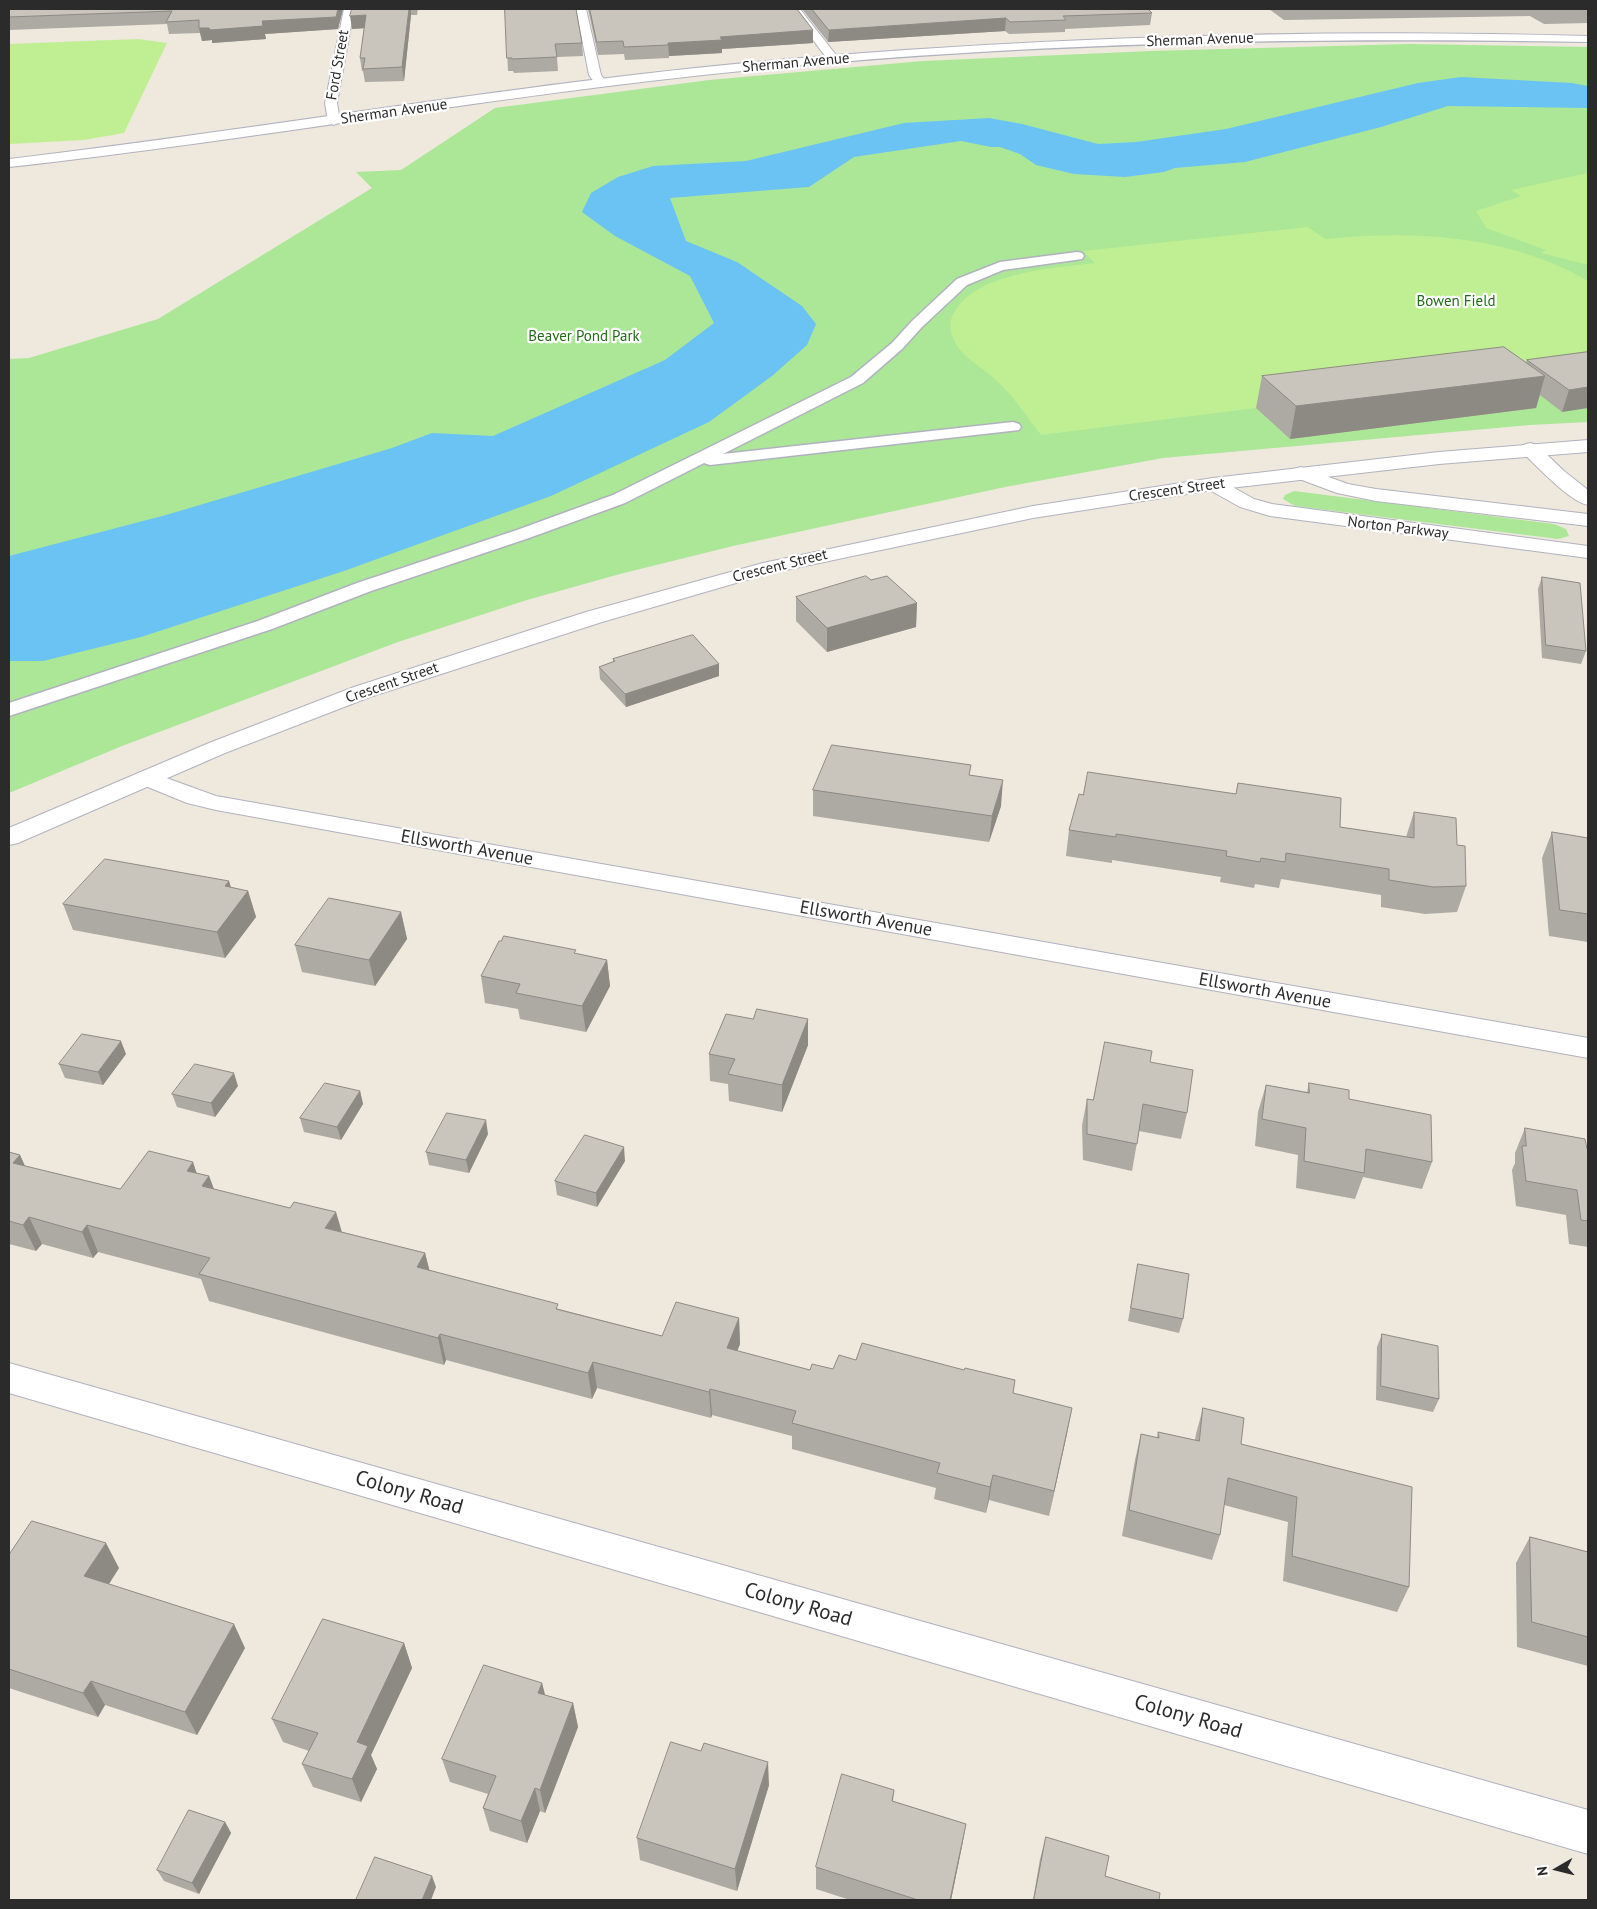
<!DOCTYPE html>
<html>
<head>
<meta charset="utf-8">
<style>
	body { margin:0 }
	#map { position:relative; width:1597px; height:1909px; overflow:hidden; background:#eee8dd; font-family:"PT Sans",sans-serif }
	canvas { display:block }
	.frame { position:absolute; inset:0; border:10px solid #2b2b2b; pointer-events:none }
	.north { position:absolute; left:1532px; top:1844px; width:50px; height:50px; -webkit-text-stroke:4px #fff; paint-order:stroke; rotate:262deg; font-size:14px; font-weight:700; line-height:20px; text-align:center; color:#2b2b2b }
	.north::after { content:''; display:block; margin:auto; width:18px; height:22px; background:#2b2b2b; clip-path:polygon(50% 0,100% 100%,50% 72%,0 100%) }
</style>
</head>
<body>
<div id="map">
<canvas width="1597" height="1909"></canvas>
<div class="frame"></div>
<div class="north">N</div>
</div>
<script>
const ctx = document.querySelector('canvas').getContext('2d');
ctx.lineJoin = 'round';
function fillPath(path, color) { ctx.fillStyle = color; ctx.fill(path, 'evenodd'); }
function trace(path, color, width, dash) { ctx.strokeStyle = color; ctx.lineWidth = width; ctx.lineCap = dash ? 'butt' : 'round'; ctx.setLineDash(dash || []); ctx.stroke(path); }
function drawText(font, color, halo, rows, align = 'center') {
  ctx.font = font + ' "PT Sans",sans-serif'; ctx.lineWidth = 4.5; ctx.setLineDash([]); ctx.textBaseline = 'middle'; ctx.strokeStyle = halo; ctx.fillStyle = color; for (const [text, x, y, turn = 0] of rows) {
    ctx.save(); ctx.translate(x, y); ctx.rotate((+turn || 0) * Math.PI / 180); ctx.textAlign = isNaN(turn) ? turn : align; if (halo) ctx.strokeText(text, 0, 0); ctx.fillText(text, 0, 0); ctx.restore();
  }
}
fillPath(new Path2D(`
	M1409,44L1588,47V422L1530,425L1163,458L1005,487L733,546L620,574L527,600L398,642L122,746L9,793V359L29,358L158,319L372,188L356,172L401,170L495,108L709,80L923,61L1151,51Z
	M1294,491L1554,524L1566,529L1569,536L1558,539L1295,506L1283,499L1285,495Z`), '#abe797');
fillPath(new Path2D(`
	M138,39L167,43L124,133L84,140L9,144V44Z
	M1588,173V265L1541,253L1546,250L1486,228L1476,211L1521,196L1511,190Z
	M1308,227L1325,239C1413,230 1510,235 1588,281V352L1495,378L1536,408L1290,439L1256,408L1041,435C1027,417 1014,397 998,382C983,367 963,359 954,340C949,331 949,320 955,311C979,272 1053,268 1095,263L1083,251Z`), '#bfef92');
fillPath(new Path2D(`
	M1461,77L1572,83L1588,86V108L1448,106L1381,127L1245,162L1175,168L1164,172L1125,177L1074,174L1036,165L1020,154L1000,147H991L961,141L854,157L809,187L670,198L686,241L737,262L802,306L816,324L807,345L772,376L709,422L551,496L344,571L141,637L43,661H9V556L166,515L392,448L432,433L493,436L665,360L714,323L690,276L615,236L582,212L591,193L618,177L653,166L746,161L904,123L989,118L1022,124L1098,144L1136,142L1226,129L1418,83Z`), '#6bc3f4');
const service = new Path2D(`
	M1077,252L1082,253L1084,256L1082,259L1003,270L967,285L922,327L902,349L863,383L723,454L1013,422L1019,424L1021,427L1019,430L710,465L704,463L625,503L529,538L371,591L272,629L9,716V703L258,621L357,583L517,530L613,495L851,377L892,343L912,321L957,279L1000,262Z`);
const minor = new Path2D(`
	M344,9H354L337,103L340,121L334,125L328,121L325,103Z
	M576,9H586L601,75L607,83L605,86H597L589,75Z
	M1530,443L1537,445L1564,471L1588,490V505C1569,501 1538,467 1523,453L1521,449L1523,445Z
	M1301,467L1348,484L1376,489L1588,514V526L1376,501L1337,493L1294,477L1292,473L1294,469Z
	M1213,478L1220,480L1254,499L1272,504L1588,546V558L1270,516L1240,507L1206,488L1203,484L1206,480Z
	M147,771L216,796L1588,1038V1058L216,810L187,803L138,783L135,778L138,773Z
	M9,1363L1588,1810V1854L9,1393Z`);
const tertiary = new Path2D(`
	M1588,440V452L1439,464L1213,490L1033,518L767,574L602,622L370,697L225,753L18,843L9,845V828L209,743L354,687L586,612L763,563L1033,506L1213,478L1439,452Z`);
const secondary = new Path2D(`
	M790,9H800L836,55C1086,36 1337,29 1588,36V42C1310,37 1029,42 752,70C503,94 257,140 9,167V159C281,127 552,77 825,56Z`);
trace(service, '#b1b2c0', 3);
trace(minor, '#b1b2c0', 2);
trace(tertiary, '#b1b2c0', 2);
trace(secondary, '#b1b2c0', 2);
fillPath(service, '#fff');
fillPath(minor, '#fff');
fillPath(tertiary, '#fff');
fillPath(secondary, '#fff');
fillPath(new Path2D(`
	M9,9H343L338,29L265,34L266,39L212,43V40L202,41L200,33L169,34L167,24L9,30Z
	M352,9H418L417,15H411L404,81L365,82L363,71H362L360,58L364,28L352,29Z
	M505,9L582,43L583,56L557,57L558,71L514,73L513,71H508Z
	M588,9H797L813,43L722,49V53L669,56V58L625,60L624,54L598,55Z
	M802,9H1148L1152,13L1150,25L1065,29V32L1009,34L1005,31L828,42Z
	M1269,9H1588V23L1544,24L1530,16L1284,20Z
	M1588,352L1562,412L1540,395L1536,408L1290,439L1256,408L1262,376L1526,362L1527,360Z
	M1542,577L1586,651L1581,664L1542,658L1538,589Z
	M871,580L917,603L916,627L827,652L796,621V597Z
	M613,659L719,664V676L626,707L600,679L599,667L613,662Z
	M971,775L1001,806L989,842L813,816V790Z
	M1238,783L1340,827L1406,837L1414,812L1457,845L1466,886L1457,912L1425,914L1381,907V895L1281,879L1279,888L1255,884L1254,888L1220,882L1221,877L1112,860V863L1066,856L1069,830L1236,794Z
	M1552,832L1588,838V942L1549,936L1542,858Z
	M229,881L231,888L248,891L256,917L225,958L73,930L63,904Z
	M401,912L407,939L375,986L302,972L295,945Z
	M576,954L607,960L610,986L586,1032L520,1019L518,1009L485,1003L481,976Z
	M753,1019H808V1045L782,1112L729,1101L728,1084L710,1081L709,1054Z
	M126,1054L103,1085L65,1078L59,1064Z
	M1150,1062L1187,1113L1181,1139L1139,1131L1132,1171L1083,1160L1082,1126L1087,1099L1093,1100Z
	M1309,1083L1349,1099L1432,1162L1422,1189L1363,1177L1355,1199L1296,1188L1298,1155L1255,1146L1258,1112L1266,1085L1307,1092Z
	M238,1086L215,1117L177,1107L172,1094Z
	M360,1091L363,1104L341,1140L304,1132L300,1118Z
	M1525,1128L1588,1149V1247L1569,1244L1566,1215L1516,1206L1512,1170L1515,1163V1153Z
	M488,1134L469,1173L429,1165L426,1152Z
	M9,1152L20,1155L25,1166L120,1189L197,1173L209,1176L214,1189L342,1232L425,1253L429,1270L559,1309L662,1336L739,1318L740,1344L737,1351L810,1370L833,1369L856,1360L964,1370L1015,1380L1013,1393L1072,1408L1049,1516L989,1500L986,1513L934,1499L936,1488L792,1449V1436L712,1415L711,1418L597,1388L592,1399L446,1360L444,1365L209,1301L201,1279L98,1252L93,1258L42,1244L36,1251L9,1244Z
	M625,1161L597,1207L557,1195L555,1181Z
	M1138,1264L1183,1319L1179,1333L1128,1321Z
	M1382,1334L1439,1399L1433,1412L1376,1400L1377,1347Z
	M1203,1408L1241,1444L1409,1587L1397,1612L1283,1581L1288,1522L1224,1505L1220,1535L1212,1560L1122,1536L1135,1460L1141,1434L1157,1438L1158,1432L1195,1440L1196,1434Z
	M1530,1537L1588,1552V1666L1517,1647L1516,1563Z
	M9,1555L119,1568L109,1584L245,1648L197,1735L105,1705L98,1717L9,1688Z
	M404,1643L412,1668L371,1755L377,1769L361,1802L313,1787L302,1764L309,1751L283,1742L272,1719Z
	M542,1683L545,1695L573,1703L578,1727L545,1813L540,1811L527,1843L490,1831L483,1808L488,1794L450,1782L442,1759Z
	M701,1751L769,1785L737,1891L640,1860L637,1838Z
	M894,1790L893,1801L966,1824L962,1846L951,1900H850L816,1889V1867Z
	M225,1822L231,1833L199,1894L164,1881L157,1870Z
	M1046,1837L1105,1876L1159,1900H1033L1040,1859Z`), '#ada9a3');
fillPath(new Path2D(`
	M338,9H343L338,29L265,34L266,39L212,43V40L202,41L199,28L262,21Z
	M409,9H411V15L404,81L402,67Z
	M366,15L368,28L352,29L350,16Z
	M1006,18L1005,31L828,42L829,30Z
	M813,30V43L722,49V53L669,56L668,43L720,37Z
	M1545,376L1536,408L1290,439L1296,406Z
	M1588,387V408L1562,412L1569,390Z
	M917,603L916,627L827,652V628Z
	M719,664V676L626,707L625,694Z
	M1003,780L1001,806L989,842L992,816Z
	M229,881L236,906L248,891L256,917L225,958L217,932L225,886Z
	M401,912L407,939L375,986L369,960Z
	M607,960L610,986L586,1032L582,1006Z
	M808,1019V1045L782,1112V1085Z
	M121,1041L126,1054L103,1085L98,1072Z
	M234,1073L238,1086L215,1117L211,1103Z
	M360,1091L363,1104L341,1140L337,1127Z
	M486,1120L488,1134L469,1173L466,1160Z
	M624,1147L625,1161L597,1207L596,1193Z
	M20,1155L32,1182L13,1163Z
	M193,1162L202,1189L187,1171Z
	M209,1176L219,1203L202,1186Z
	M336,1212L344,1239L325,1228Z
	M29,1217L42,1244L36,1251L23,1225Z
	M87,1225L98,1252L93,1258L82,1232Z
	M425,1253L432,1280L417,1267Z
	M739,1318L740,1344L728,1375L727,1348Z
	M440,1334L446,1360L444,1365L438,1338Z
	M593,1362L597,1388L592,1399L588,1373Z
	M710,1389L712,1415L711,1418L709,1392Z
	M1072,1408L1067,1434L1049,1516L1054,1491Z
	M993,1475L989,1500L986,1513L990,1487Z
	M106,1543L119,1568L98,1601L84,1576Z
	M234,1624L245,1648L197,1735L185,1712Z
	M404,1643L412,1668L371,1755L377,1769L361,1802L352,1779L357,1742Z
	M91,1681L105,1705L98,1717L83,1693Z
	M542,1683L548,1707L538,1693Z
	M573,1703L578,1727L545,1813L540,1790Z
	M768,1762L769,1785L737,1891L735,1869Z
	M535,1788L540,1811L527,1843L521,1821Z
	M225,1822L231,1833L199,1894L192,1883Z
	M966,1824L962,1846L951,1900H950Z
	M432,1876L436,1887L431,1900H422Z`), '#8d8a84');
const building = new Path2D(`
	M9,9H338L336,17L262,21L263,26L210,30L209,28H199V20L166,22L172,11L9,17Z
	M352,9H409L402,67L363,69L365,58H360L366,15L350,16Z
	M505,9H576L582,43L555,44L557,57L512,59V58H507Z
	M590,9H797L813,30L720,37L722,40L668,43V45L624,47L623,41L597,42Z
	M812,9H1148L1152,13L1063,16L1066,20L1010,22L1006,18L829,30Z
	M1504,347L1545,376L1296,406L1262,376Z
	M1588,352V387L1569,390L1527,360Z
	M866,576L871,580L887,576L917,603L827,628L796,597Z
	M1542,577L1580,583L1586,651L1546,645Z
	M693,635L719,664L625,694L599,667L615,661L613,659Z
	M832,745L971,765L969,775L1003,780L992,816L813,790Z
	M1088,772L1236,794L1238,783L1341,798L1340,827L1414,838V812L1456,818L1457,845L1465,846L1466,886L1433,887L1389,880V869L1286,853L1285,862L1261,858L1260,862L1226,856L1227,851L1116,834V837L1069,830L1079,794L1083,795Z
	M1552,832L1588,838V914L1560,910Z
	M105,859L229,881L225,886L248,891L217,932L63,904Z
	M329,898L401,912L369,960L295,945Z
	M504,936L576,950L574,953L607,960L582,1006L516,993L520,984L481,976L499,941H501Z
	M757,1009L808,1019L782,1085L728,1074L735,1059L709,1054L726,1014L753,1019Z
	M82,1034L121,1041L98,1072L59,1064Z
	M1105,1042L1152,1051L1150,1062L1193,1070L1187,1113L1143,1104L1137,1144L1087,1134V1099L1093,1100Z
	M195,1064L234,1073L211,1103L172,1094Z
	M325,1083L360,1091L337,1127L300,1118Z
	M1309,1083L1349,1090V1099L1431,1115L1432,1162L1366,1149L1364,1173L1304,1161L1306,1128L1262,1119L1266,1085L1309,1093Z
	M447,1113L486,1120L466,1160L426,1152Z
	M1525,1128L1585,1139L1587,1149H1588V1221L1581,1220L1577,1190L1526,1181L1522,1146H1526Z
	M585,1135L624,1147L596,1193L555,1181Z
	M149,1151L193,1162L187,1171L209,1176L202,1186L290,1208L294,1202L336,1212L325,1228L425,1253L417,1267L558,1304L556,1309L662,1336L676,1302L739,1318L727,1348L810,1370L812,1364L833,1369L839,1355L856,1360L862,1343L964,1370L965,1368L1015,1380L1013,1393L1072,1408L1054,1491L993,1475L990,1487L937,1473L940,1463L792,1423L796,1411L710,1389L709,1392L593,1362L588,1373L440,1334L438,1338L199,1274L210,1258L87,1225L82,1232L29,1217L23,1225L9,1221V1152L20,1155L13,1163L120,1189Z
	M1138,1264L1189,1274L1183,1319L1131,1308Z
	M1382,1334L1438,1346L1439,1399L1381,1386Z
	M1203,1408L1244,1418L1241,1444L1412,1487L1409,1587L1292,1556L1297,1497L1228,1478L1220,1535L1129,1510L1141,1434L1159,1438L1158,1432L1199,1441Z
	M32,1521L106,1543L84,1576L234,1624L185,1712L91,1681L83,1693L9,1669V1555Z
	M1530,1537L1588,1552V1637L1532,1622Z
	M323,1619L404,1643L357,1742L368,1746L352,1779L302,1764L318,1733L272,1719Z
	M484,1665L542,1683L538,1693L573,1703L540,1790L535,1788L521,1821L483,1808L496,1776L442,1759Z
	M671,1742L701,1751L704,1743L768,1762L735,1869L637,1838Z
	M842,1774L894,1790L892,1801L966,1824L950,1900H918L816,1867Z
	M189,1810L225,1822L192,1883L157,1870Z
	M1046,1837L1109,1856L1105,1876L1160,1893L1159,1900H1034Z
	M375,1857L432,1876L422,1900H356Z`);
fillPath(building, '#c9c5bd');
trace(building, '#8d8a84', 1);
drawText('15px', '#2b2b2b', '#fff', [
	["Sherman Avenue",1200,40,-2],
	["Sherman Avenue",796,63,-5],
	["Ford Street",338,65,-80],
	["Sherman Avenue",394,112,-8],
	["Crescent Street",1177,490,-8],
	["Norton Parkway",1398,528,7],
	["Crescent Street",780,566,-14],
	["Crescent Street",392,683,-19]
]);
drawText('15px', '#216d17', '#fff', [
	["Bowen Field",1456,302],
	["Beaver Pond Park",584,337]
]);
drawText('18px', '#2b2b2b', '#fff', [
	["Ellsworth Avenue",467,848,10],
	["Ellsworth Avenue",866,919,10],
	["Ellsworth Avenue",1265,991,10]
]);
drawText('21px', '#2b2b2b', '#fff', [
	["Colony Road",409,1493,16],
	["Colony Road",798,1605,16],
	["Colony Road",1188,1717,16]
]);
</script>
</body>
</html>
